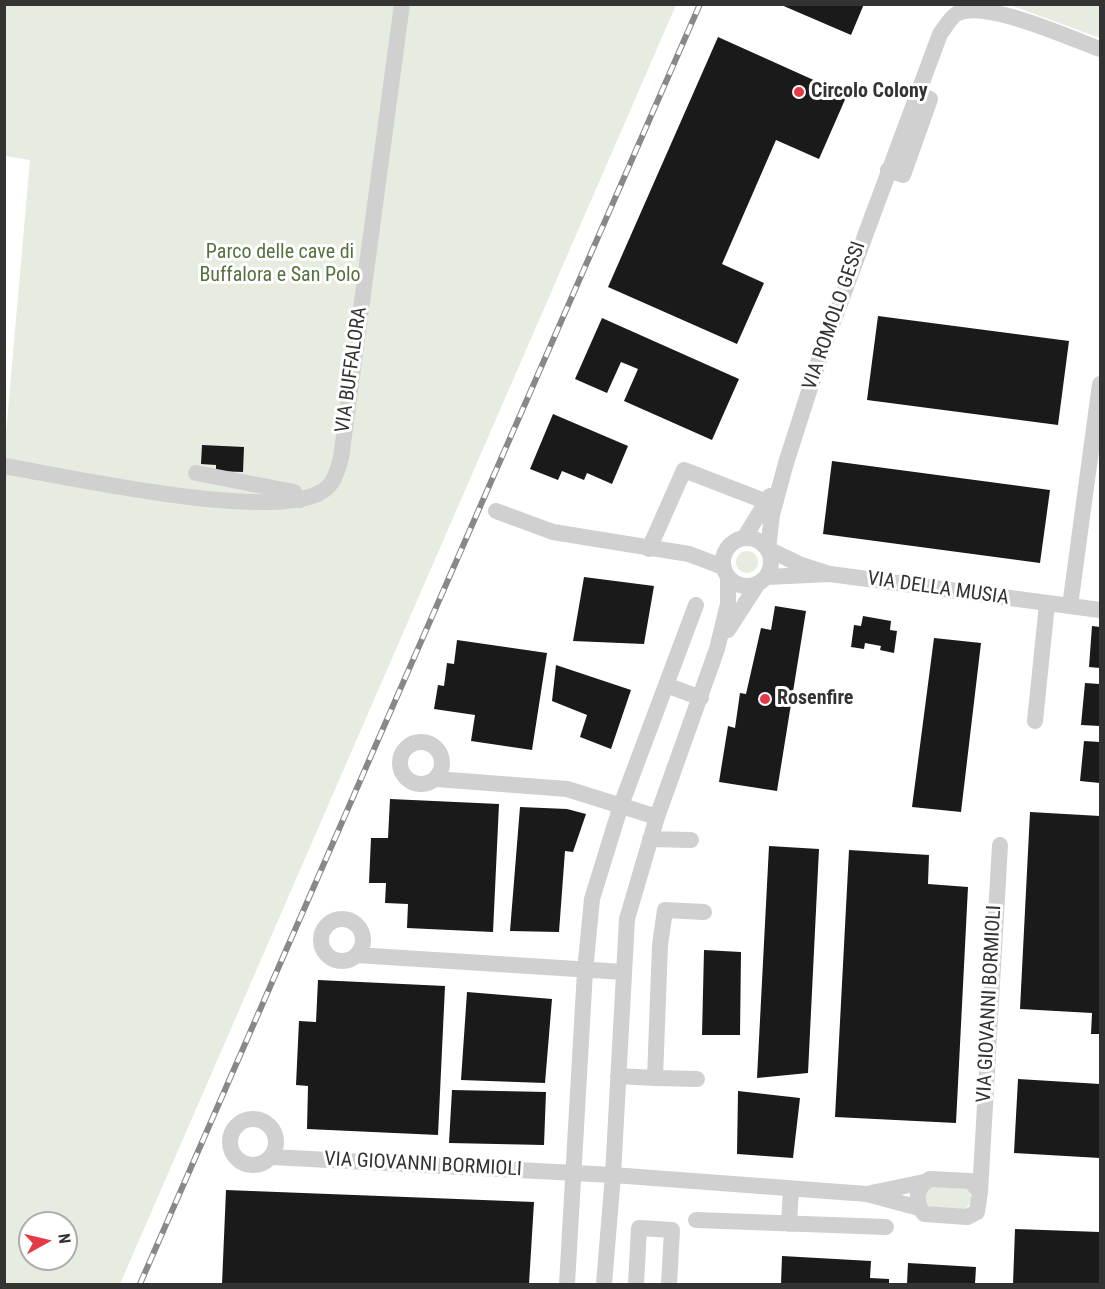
<!DOCTYPE html>
<html>
<head>
<meta charset="utf-8">
<style>
	body { margin:0 }
	#map { position:relative; width:1105px; height:1289px; overflow:hidden; background:#fff; font-family:"Roboto Condensed",sans-serif }
	canvas { display:block }
	.frame { position:absolute; inset:0; border:6px solid #333; pointer-events:none }
	.north { position:absolute; left:18px; top:1211px; width:60px; height:60px; box-sizing:border-box; background:#fff; border:2px solid #adadad; border-radius:50%; rotate:82deg; font-size:16px; font-weight:700; line-height:24px; text-align:center; color:#333 }
	.north::after { content:''; display:block; margin:auto; width:21px; height:27px; background:#e63946; clip-path:polygon(50% 0,100% 100%,50% 72%,0 100%) }
</style>
</head>
<body>
<div id="map">
<canvas width="1105" height="1289"></canvas>
<div class="frame"></div>
<div class="north">N</div>
</div>
<script>
const ctx = document.querySelector('canvas').getContext('2d');
ctx.lineJoin = 'round';
function fillPath(path, color) { ctx.fillStyle = color; ctx.fill(path, 'evenodd'); }
function trace(path, color, width, dash) { ctx.strokeStyle = color; ctx.lineWidth = width; ctx.lineCap = dash ? 'butt' : 'round'; ctx.setLineDash(dash || []); ctx.stroke(path); }
function drawText(font, color, halo, rows, align = 'center') {
  ctx.font = font + ' "Roboto Condensed",sans-serif'; ctx.lineWidth = 6; ctx.setLineDash([]); ctx.textBaseline = 'middle'; ctx.strokeStyle = halo; ctx.fillStyle = color; for (const [text, x, y, turn = 0] of rows) {
    ctx.save(); ctx.translate(x, y); ctx.rotate((+turn || 0) * Math.PI / 180); ctx.textAlign = isNaN(turn) ? turn : align; if (halo) ctx.strokeText(text, 0, 0); ctx.fillText(text, 0, 0); ctx.restore();
  }
}
fillPath(new Path2D(`
	M5,5H676L120,1284H5L4,456L30,160L5,156ZM30,1223H66V1259H30Z
	M1010,5H1100V39V38Z
	M736 562a11 11 0 1 1 22 0a11 11 0 1 1-22 0Z
	M931,1187L965,1188L970,1193L972,1202L964,1210L931,1208L926,1204L924,1194Z`), '#e6ecdf');
fillPath(new Path2D(`
	M779,4H864L851,35Z
	M718,37L847,95L819,159L776,140L722,264L764,283L737,344L608,287Z
	M878,316L1069,341L1058,425L867,400Z
	M602,318L739,379L712,440L624,401L638,369L621,362L607,393L575,379Z
	M553,414L628,446L612,484L587,473L584,480L562,471L558,480L530,469Z
	M202,445L244,447L243,472L216,471V465L201,464Z
	M832,461L1050,490L1040,563L823,534Z
	M584,577L654,586L644,644L573,641Z
	M775,606L806,611L777,791L719,782L728,726L735,728L740,693L746,694L761,628L771,630Z
	M863,616L891,621L890,630L897,631L894,653L880,650L881,646L865,643L864,649L851,647L854,625L861,626Z
	M1092,626L1100,627V668L1089,667Z
	M934,638L981,643L961,812L912,807Z
	M457,640L547,653L532,750L471,741L475,715L434,709L438,685L444,686L447,663L454,664Z
	M556,665L631,690L611,749L580,737L587,715L552,701Z
	M1085,683L1100,684V726L1081,725Z
	M1084,741L1100,742V783L1080,781Z
	M390,799L499,804L493,932L407,928L408,904L385,903L386,883H369L371,838H388Z
	M520,807L567,809L586,814L573,852L565,851L559,932L510,931Z
	M1030,812L1100,816V1034H1091L1092,1013L1020,1009Z
	M769,846L819,849L808,1073L757,1078Z
	M849,850L929,855L928,884L968,887L956,1123L835,1117Z
	M704,950L741,952L740,1035H702Z
	M318,980L445,986L438,1135L307,1129L308,1086L296,1085L299,1021L316,1022Z
	M467,992L552,999L545,1083L461,1080Z
	M1018,1079L1100,1084V1158L1014,1153Z
	M452,1090L546,1092L544,1145L449,1143Z
	M738,1091L800,1098L793,1158L737,1154Z
	M226,1190L534,1202L529,1284H222Z
	M1015,1229L1100,1232V1284H1013Z
	M782,1256L871,1261L870,1278L889,1279V1284H781Z
	M908,1263L976,1267L975,1284H907Z`), '#1a1a1a');
trace(new Path2D(`
	M888,170L903,175L930,99L916,94
	M4,466C69,477 270,522 321,492C334,485 337,472 341,458L402,4
	M196,473L294,492L300,500
	M496,511L553,532L689,554L723,567
	M723 562a24 24 0 1 1 48 0a24 24 0 1 1-48 0Z
	M744,538L770,496
	M649,549L684,470L767,502
	M830,574L799,564L768,549L772,515L786,463L820,357L940,34C945,28 951,16 958,13C987,0 1069,38 1100,49
	M767,577L830,574L1100,610
	M1070,606L1100,384
	M728,630L757,585
	M666,685L701,698
	M1035,721L1047,604
	M400 763a21 21 0 1 1 42 0a21 21 0 1 1-42 0Z
	M436,779L567,789L657,817
	M650,839L691,840
	M321 940a21 21 0 1 1 42 0a21 21 0 1 1-42 0Z
	M356,955L624,972
	M618,1076L655,1078L660,945L665,910L704,912
	M655,1078L697,1079
	M230 1142a23 23 0 1 1 46 0a23 23 0 1 1-46 0Z
	M272,1157L613,1175L867,1194L919,1208
	M930,1179L970,1181L980,1192L977,1212L967,1217L924,1214C914,1202 916,1186 930,1179Z
	M980,1192L1000,845
	M871,1193L924,1182
	M696,1220L886,1227
	M789,1224L791,1189
	M567,1284L585,971L592,899L621,805L696,605
	M604,1284L613,1175L627,919L657,817L717,649L728,604V578
	M636,1284L639,1228L672,1230L669,1284`), '#d0d0d0', 16);
const rail = new Path2D(`
	M140,1284L700,4`);
trace(rail, '#888', 6);
trace(rail, '#fff', 4, [11]);
for (const [x, y, r, color] of [
	[799,92,6,"#e63946"],
	[765,699,6,"#e63946"]
]) { const dot = new Path2D(); dot.arc(x, y, r, 0, 2 * Math.PI); ctx.fillStyle = color; ctx.fill(dot); trace(dot, '#fff', 2); }
drawText('bold 20px', '#333', '#fff', [
	["Circolo Colony",811,92],
	["Rosenfire",777,699]
], 'left');
drawText('20px', '#56703f', '#fff', [
	["Parco delle cave di",280,253],
	["Buffalora e San Polo",280,276]
]);
drawText('20px', '#333', '#fff', [
	["VIA ROMOLO GESSI",835,316,-71],
	["VIA BUFFALORA",352,370,-82],
	["VIA DELLA MUSIA",938,589,8],
	["VIA GIOVANNI BORMIOLI",990,1004,-87],
	["VIA GIOVANNI BORMIOLI",423,1165,3]
]);
</script>
</body>
</html>
